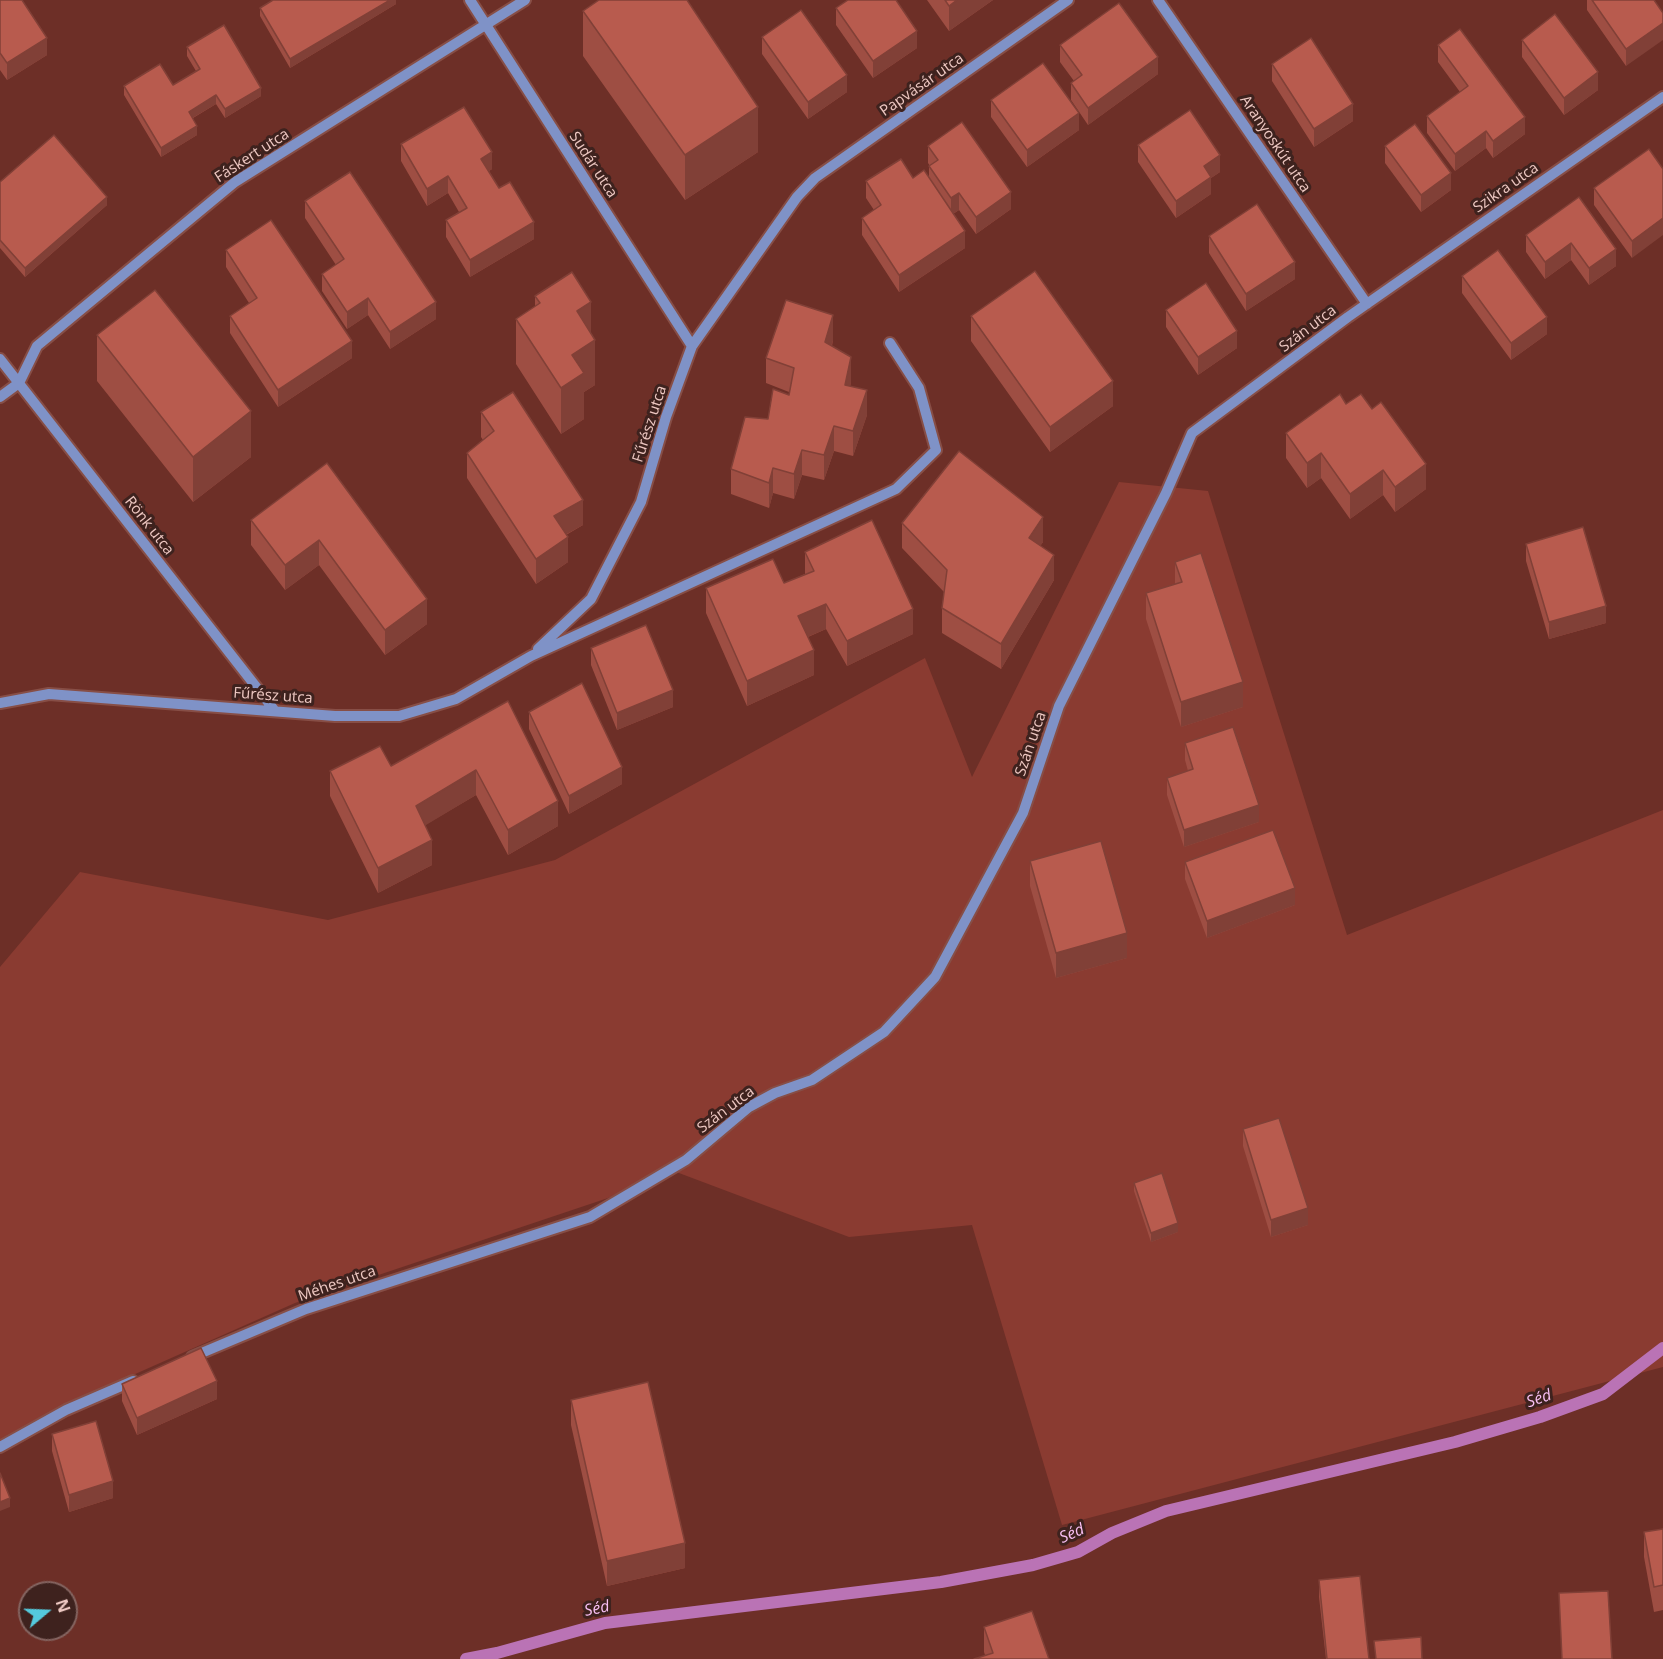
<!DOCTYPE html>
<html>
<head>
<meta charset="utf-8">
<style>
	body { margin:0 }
	#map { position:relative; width:1663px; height:1659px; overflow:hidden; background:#6d2f27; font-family:"Open Sans",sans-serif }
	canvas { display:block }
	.north { position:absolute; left:18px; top:1581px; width:60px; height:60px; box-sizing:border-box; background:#3e221e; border:2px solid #846460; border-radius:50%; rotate:71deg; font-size:16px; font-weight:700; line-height:24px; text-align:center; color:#eec8c2 }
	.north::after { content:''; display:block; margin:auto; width:21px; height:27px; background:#54cadd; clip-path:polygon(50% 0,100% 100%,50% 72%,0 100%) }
</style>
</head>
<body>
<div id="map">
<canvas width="1663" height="1659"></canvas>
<div class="north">N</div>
</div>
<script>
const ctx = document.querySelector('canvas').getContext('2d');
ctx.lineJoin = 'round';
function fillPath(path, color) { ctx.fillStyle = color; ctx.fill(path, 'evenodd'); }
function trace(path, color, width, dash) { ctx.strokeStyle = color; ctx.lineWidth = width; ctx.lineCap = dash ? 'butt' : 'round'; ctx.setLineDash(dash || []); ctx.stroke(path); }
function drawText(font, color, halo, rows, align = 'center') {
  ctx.font = font + ' "Open Sans",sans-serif'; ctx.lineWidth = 6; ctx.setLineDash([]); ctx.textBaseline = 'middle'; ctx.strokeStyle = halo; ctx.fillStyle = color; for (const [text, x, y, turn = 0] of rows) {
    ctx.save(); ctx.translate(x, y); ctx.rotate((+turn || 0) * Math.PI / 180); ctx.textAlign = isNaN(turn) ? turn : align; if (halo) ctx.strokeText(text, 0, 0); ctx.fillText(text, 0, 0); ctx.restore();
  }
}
fillPath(new Path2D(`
	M1119,482L1208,491L1347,935L1663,810V1367L1062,1525L972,1225L849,1237L663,1167L611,1197L295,1303L52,1411L0,1442V967L80,872L328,920L555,860L925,658L972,777Z`), '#8a3b31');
trace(new Path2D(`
	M466,1659L497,1653L605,1623L941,1582L1033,1565L1078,1552L1112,1533L1166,1511L1455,1442L1540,1417L1603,1394L1663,1348`), '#ba73b5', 12);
const minor = new Path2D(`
	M470,0L692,346
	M1158,0L1367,304
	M0,359L275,711
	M0,397L19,383L37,346L235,182L525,0
	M538,649L591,599L641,502L666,417L692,346L797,197L815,178L1068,0
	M0,703L49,694L335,716H399L456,699L531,656L896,489L936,450L919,388L890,343
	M192,1357L306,1309L590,1217L686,1160L749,1107L775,1093L812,1080L884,1032L935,977L1023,813L1059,706L1166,493L1192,433L1348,317L1663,97
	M0,1447L66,1410L133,1381`);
trace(minor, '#874e46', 14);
trace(minor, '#7f92c7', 10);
fillPath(new Path2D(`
	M0,0L47,55L7,80L0,70Z
	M396,0V4L290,68L260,16V8Z
	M927,0H993L949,31Z
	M1587,0H1654L1626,66L1587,10Z
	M836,8L917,48L873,78L836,25Z
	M583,11L758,152L685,200L583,56Z
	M762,37L847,92L808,119L762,54Z
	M1522,40L1598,90L1564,115L1522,57Z
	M1060,45L1158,74L1088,125L1071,100V83L1074,81L1060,62Z
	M1438,45L1525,134L1493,158L1486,148L1455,171L1427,133V116L1460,92L1438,62Z
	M187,47L261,96L225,118L216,104L193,118L197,135L161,157L124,95V86L173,85L196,71L187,56Z
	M1272,64L1353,121L1314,147L1272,81Z
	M991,100L1079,130L1027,167L991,117Z
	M401,144L492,169L489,171L499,188L534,239L470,277L446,237V220L459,212L448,193L427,206L401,161Z
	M1138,145L1220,172L1211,178V194L1176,218L1138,162Z
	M928,146L1011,209L976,234L959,210L953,214L965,248L899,292L862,235V218L874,210L866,198V181L913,178L929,177V166H930L928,163Z
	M1385,146L1451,190L1421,212L1385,163Z
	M1649,149L1632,258L1594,205V188Z
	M0,182L107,205L25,277L0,248Z
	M1579,197L1616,266L1589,285L1571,260L1545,279L1526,252V235Z
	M305,201L436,319L390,349L368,315L347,329L322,291V274L336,265L305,218Z
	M1209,236L1295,279L1246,311L1209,253Z
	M226,250L352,358L278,407L230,333V316L249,303L226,267Z
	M1462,276L1547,334L1511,360L1462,293Z
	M535,296L591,334L595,385L584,392V419L561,434L516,364V319L535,307Z
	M1166,310L1237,348L1198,375L1166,327Z
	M971,316L1113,406L1050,452L971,341Z
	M97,335L251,457L193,502L97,381Z
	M833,340L832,346L851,382L850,387L867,415L853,456L834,451L824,480L802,475L794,499L773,493L769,508L731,494V469L768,419L789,395V392L766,383V358Z
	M1346,404L1426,489L1395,512L1383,495L1350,519L1321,478L1307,488L1286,458V433Z
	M481,412L583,525L566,535L568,562L536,584L467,478V453L483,440L481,437Z
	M327,463L427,624L385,655L319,565L285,590L251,545V520Z
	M902,523L1043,542L1040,546L1054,580L1001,669L942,633V608L944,592L902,548Z
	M1526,544L1606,623L1549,639L1526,561Z
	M805,552L913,634L847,666L826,629L808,637L814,675L747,706L706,613V588L784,583L805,574Z
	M1175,562L1243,707L1181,727L1146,619V593L1175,584Z
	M591,648L673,707L617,730L591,665Z
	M508,701L558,826L508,855L476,795L425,825L432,865L378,893L330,796V771L391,766Z
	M529,712L622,784L569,814L529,729Z
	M1185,743L1259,822L1184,847L1167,795V778L1188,771L1185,760Z
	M1030,861L1127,958L1056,978L1030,886Z
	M1185,862L1295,905L1207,938L1185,879Z
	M1243,1129L1308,1225L1271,1237L1243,1146Z
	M1134,1183L1178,1232L1151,1242L1134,1191Z
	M122,1384L217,1399L137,1435L122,1401Z
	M571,1400L685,1568L607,1586L571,1425Z
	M52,1434L113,1498L69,1512L52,1451Z
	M1663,1529V1610L1654,1612L1644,1557V1532Z
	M1319,1580L1369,1659H1326L1319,1597Z
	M1559,1593L1612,1659H1562Z
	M984,1627L1049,1659L985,1655L984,1652Z`), '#9e4e43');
fillPath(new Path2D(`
	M390,0H396V4L290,68V59Z
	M957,0H993L949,31V6Z
	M1663,23V40L1626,66V49Z
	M917,31V48L873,78V61Z
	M47,38V55L7,80V63Z
	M1158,57V74L1088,125V108Z
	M1598,72V90L1564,115V98Z
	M847,75V92L808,119V102Z
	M261,88V96L225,118V109Z
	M216,95V104L189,120V112Z
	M1353,104V121L1314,147V129Z
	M758,107V152L685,200V155Z
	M1079,113V130L1027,167V150Z
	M1525,117V134L1493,158V141Z
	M197,126V135L161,157V148Z
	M1486,131V148L1455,171V154Z
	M492,152V169L481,176V159Z
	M1220,155V172L1211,178V194L1176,218V201L1204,166Z
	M1451,173V190L1421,212V195Z
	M448,176V193L427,206V189Z
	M1011,192V209L976,234V217Z
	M959,193V210L951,215V198Z
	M107,197V205L25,277V268Z
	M1663,218V235L1632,258V241Z
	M534,222V239L470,277V260Z
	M965,231V248L899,292V275Z
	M1571,243V260L1545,279V262Z
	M1616,249V266L1589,285V268Z
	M1295,262V279L1246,311V294Z
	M368,298V315L347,329V312Z
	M436,302V319L390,349V332Z
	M591,302V342L595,340V385L584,392V419L561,434V388L572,355L577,311Z
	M833,315V340L825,367V342Z
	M1547,317V334L1511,360V343Z
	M1237,331V348L1198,375V357Z
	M352,341V358L278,407V390Z
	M851,357V382L845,410V385Z
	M1113,381V406L1050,452V427Z
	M867,390V415L853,456V431Z
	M251,411V457L193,502V457Z
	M834,426V451L824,480V455Z
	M802,450V475L794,499V474Z
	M1321,453V478L1307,488V463Z
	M1426,464V489L1395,512V487Z
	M773,468V493L769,508V483Z
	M1383,470V495L1350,519V494Z
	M583,500V525L554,541V516Z
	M1043,517V542L1029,563V538Z
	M568,537V562L536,584V559Z
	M319,540V565L285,590V565Z
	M1054,555V580L1001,669V644Z
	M427,599V624L385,655V630Z
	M826,604V629L798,641V616Z
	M1606,606V623L1549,639V622Z
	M913,609V634L847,666V641Z
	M814,650V675L747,706V681Z
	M1243,682V707L1181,727V702Z
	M673,690V707L617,730V713Z
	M622,767V784L569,814V796Z
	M476,770V795L416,831V806Z
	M558,801V826L508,855V830Z
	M1259,805V822L1184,847V830Z
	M432,840V865L378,893V868Z
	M1295,888V905L1207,938V921Z
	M1127,933V958L1056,978V953Z
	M1308,1208V1225L1271,1237V1220Z
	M1178,1223V1232L1151,1242V1233Z
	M217,1381V1399L137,1435V1418Z
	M113,1481V1498L69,1512V1495Z
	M10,1498V1507L0,1511V1502Z
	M685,1543V1568L607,1586V1561Z`), '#814037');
const building = new Path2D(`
	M0,0H22L47,38L7,63L0,53Z
	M273,0H390L290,59L260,8Z
	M599,0H687L758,107L685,155L583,11Z
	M848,0H896L917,31L873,61L836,8Z
	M945,0H957L949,6Z
	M1592,0H1654L1663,13V23L1626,49Z
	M1119,3L1158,57L1088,108L1071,83L1082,75L1060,45Z
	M801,10L847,75L808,102L762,37Z
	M1555,14L1598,72L1564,98L1522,40Z
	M224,25L261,88L225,109L216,95L189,112L197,126L161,148L124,86L160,64L173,85L200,69L187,47Z
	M1460,29L1525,117L1493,141L1486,131L1455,154L1427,116L1468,86L1438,45Z
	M1311,38L1353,104L1314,129L1272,64Z
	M1043,63L1079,113L1027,150L991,100Z
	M464,107L492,152L481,159L499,188L510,182L534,222L470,260L446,220L467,208L448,176L427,189L401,144Z
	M1190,110L1220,155L1204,166L1211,177L1176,201L1138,145Z
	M962,122L1011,192L976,217L959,193L951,198L929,166L938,160L928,146Z
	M1415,124L1451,173L1421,195L1385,146Z
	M54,135L107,197L25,268L0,240V182Z
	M1649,149L1663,169V218L1632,241L1594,188Z
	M901,159L913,178L924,170L965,231L899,275L862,218L881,205L866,181Z
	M350,172L436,302L390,332L368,298L347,312L322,274L344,259L305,201Z
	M1579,197L1616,249L1589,268L1571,243L1545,262L1526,235Z
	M1257,204L1295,262L1246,294L1209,236Z
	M271,220L352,341L278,390L230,316L257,298L226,250Z
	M1498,250L1547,317L1511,343L1462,276Z
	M1035,271L1113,381L1050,427L971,316Z
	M572,272L591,302L577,311L595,340L572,355L584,373L561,388L516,319L540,303L535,296Z
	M1206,283L1237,331L1198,357L1166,310Z
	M155,290L251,411L193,457L97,335Z
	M786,300L833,315L825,342L851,357L845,385L867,390L853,431L834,426L824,455L802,450L794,474L773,468L769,483L731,469L745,417L768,419L773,389L789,395L794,368L766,358Z
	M513,392L583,500L554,516L568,537L536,559L467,453L494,431L481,412Z
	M1340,394L1346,404L1361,394L1372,409L1381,402L1426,464L1395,487L1383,470L1350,494L1321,453L1307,463L1286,433Z
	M959,451L1043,517L1029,538L1054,555L1001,644L942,608L947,570L902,523Z
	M327,463L427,599L385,630L319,540L285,565L251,520Z
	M872,520L913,609L847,641L826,604L798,616L814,650L747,681L706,588L773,559L784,583L814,571L805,552Z
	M1583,527L1606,606L1549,622L1526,544Z
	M1201,553L1243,682L1181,702L1146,593L1182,582L1175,562Z
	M646,625L673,690L617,713L591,648Z
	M582,683L622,767L569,796L529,712Z
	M508,701L558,801L508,830L476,770L416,806L432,840L378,868L330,771L380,746L391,766Z
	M1233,727L1259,805L1184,830L1167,778L1193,769L1185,743Z
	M1273,830L1295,888L1207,921L1185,862Z
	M1101,841L1127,933L1056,953L1030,861Z
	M1279,1118L1308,1208L1271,1220L1243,1129Z
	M1162,1173L1178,1223L1151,1233L1134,1183Z
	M201,1348L217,1381L137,1418L122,1384Z
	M648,1382L685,1543L607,1561L571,1400Z
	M96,1421L113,1481L69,1495L52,1434Z
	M0,1473L10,1498L0,1502Z
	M1663,1529V1585L1654,1587L1644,1532Z
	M1360,1576L1369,1659H1327L1319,1580Z
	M1608,1591L1612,1659H1562L1559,1593Z
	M1032,1611L1049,1659H974L993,1653L984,1627Z
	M1421,1637L1422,1659H1376L1374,1641Z`);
fillPath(building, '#b85b4e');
trace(building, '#814037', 1.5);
drawText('15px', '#eec8c2', '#3e221e', [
	["Papvásár utca",922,85,-35],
	["Aranyoskút utca",1275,144,56],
	["Fáskert utca",252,156,-33],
	["Sudár utca",593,165,57],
	["Szikra utca",1506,188,-35],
	["Szán utca",1308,329,-37],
	["Fűrész utca",650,424,-72],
	["Rönk utca",149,526,52],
	["Fűrész utca",273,696,4],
	["Szán utca",1031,744,-71],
	["Szán utca",726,1110,-37],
	["Méhes utca",337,1284,-19]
]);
drawText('italic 16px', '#f8bff3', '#3e221e', [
	["Séd",1539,1399,-19],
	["Séd",1072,1534,-24],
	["Séd",597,1609,-12]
]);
</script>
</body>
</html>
